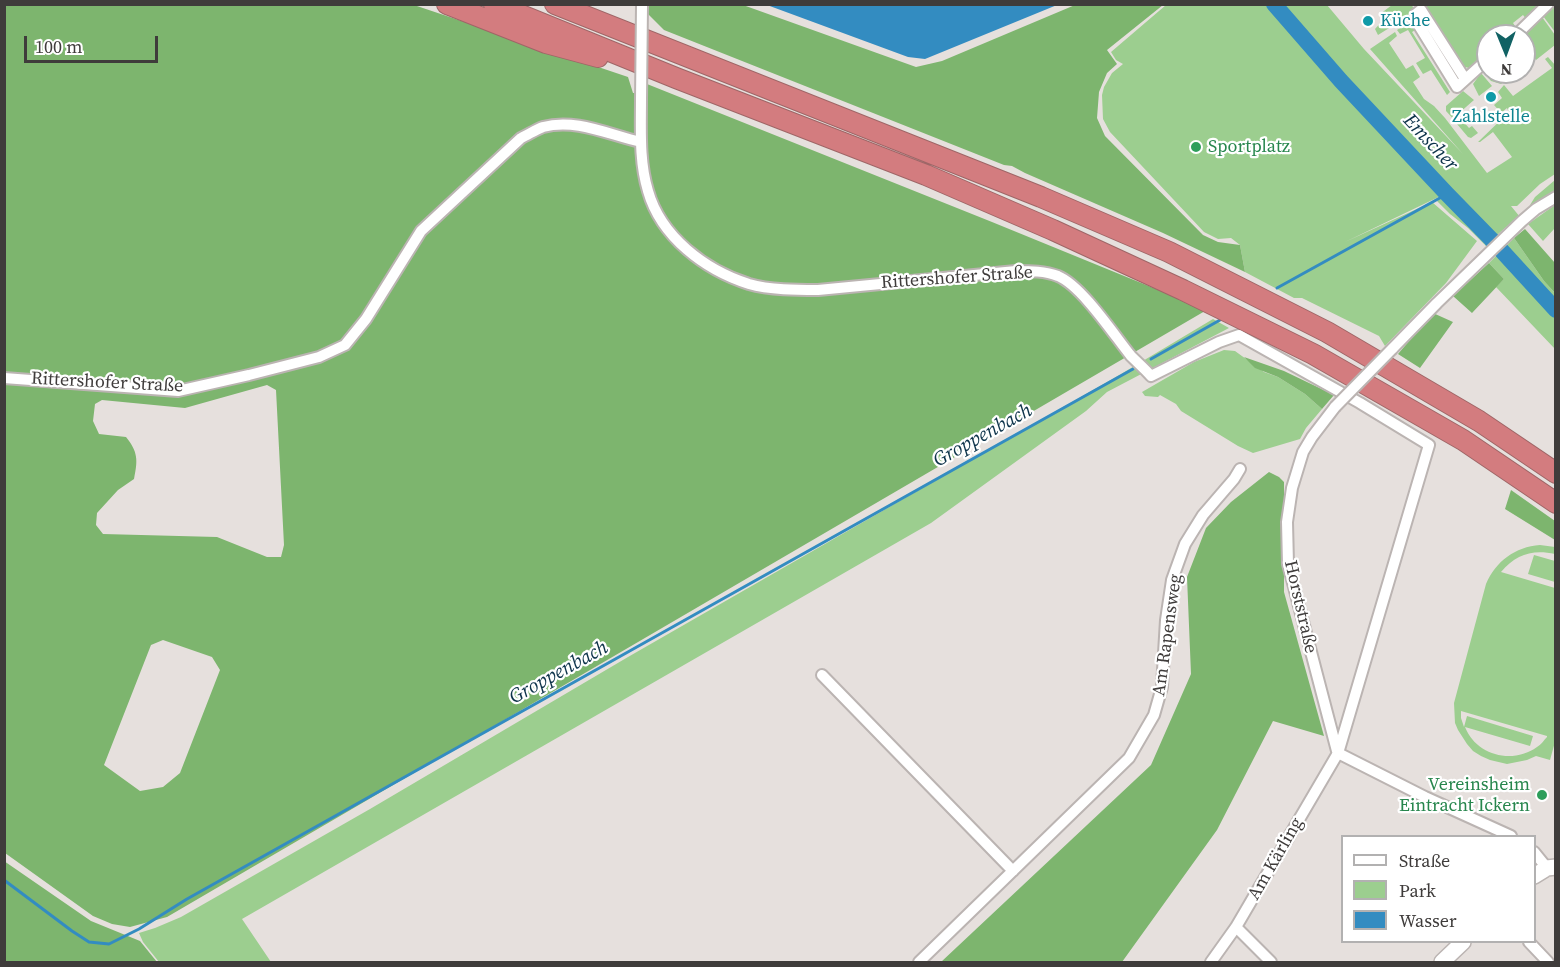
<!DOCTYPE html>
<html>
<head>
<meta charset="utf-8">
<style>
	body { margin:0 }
	#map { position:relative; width:1560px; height:967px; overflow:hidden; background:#e6e0dd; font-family:"Source Serif 4",serif }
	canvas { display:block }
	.frame { position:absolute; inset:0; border:6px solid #3f3c3b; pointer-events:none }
	.legend { position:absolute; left:1341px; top:835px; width:195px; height:108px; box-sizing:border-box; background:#fff; border:2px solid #b2b1b1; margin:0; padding:8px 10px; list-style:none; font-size:18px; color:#3f3c3b }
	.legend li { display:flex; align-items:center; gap:12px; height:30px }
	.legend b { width:30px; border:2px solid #b2b1b1 }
	.north { position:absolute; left:1476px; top:24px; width:60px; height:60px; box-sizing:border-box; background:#fff; border:2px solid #b2b1b1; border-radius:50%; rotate:179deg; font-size:16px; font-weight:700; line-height:24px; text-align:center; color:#3f3c3b }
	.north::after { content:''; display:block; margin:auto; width:21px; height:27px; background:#116264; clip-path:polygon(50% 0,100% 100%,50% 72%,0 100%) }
	.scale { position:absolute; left:24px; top:36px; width:134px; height:27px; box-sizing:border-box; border:3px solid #3f3c3b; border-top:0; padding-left:8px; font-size:18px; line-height:21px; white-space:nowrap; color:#3f3c3b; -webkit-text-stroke:4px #fff; paint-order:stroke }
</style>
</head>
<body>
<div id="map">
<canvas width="1560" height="967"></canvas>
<div class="frame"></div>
<ul class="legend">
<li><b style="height:8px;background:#fff"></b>Straße</li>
<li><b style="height:16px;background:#9cce8f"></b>Park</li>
<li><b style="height:16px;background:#338cc1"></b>Wasser</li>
</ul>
<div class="north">N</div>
<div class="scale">100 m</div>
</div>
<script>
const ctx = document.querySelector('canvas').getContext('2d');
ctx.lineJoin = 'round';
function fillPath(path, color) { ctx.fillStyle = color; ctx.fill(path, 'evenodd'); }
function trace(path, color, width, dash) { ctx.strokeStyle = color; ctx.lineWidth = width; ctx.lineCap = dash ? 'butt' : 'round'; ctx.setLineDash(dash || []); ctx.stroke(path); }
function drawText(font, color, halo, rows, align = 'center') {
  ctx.font = font + ' "Source Serif 4",serif'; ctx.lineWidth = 4.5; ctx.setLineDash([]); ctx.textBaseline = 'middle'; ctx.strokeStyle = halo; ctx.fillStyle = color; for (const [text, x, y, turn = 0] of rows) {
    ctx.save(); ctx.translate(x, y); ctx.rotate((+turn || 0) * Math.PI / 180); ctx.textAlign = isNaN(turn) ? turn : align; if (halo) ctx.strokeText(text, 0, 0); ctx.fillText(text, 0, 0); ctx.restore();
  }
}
fillPath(new Path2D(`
	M1536,4L1540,8L1527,20L1523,15L1513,23L1517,29L1510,36H1488V56L1477,63L1469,68L1465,67L1459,61L1423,5Z
	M1166,5H1327L1364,49L1463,154L1370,49L1395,32L1397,36L1389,43L1406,69L1413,65L1420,77L1413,82L1424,99L1434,106L1445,118L1487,173L1512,157L1493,132L1480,142H1478L1509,112L1507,108L1501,113L1494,105L1502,98L1498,92L1504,85L1513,96L1552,68L1545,59L1548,57L1555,65V174L1540,184L1517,206H1511L1520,217L1505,228L1496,236L1451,191L1345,242L1432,202L1477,241L1446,283L1385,346L1379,336L1302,298H1294L1245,272L1240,245L1231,238L1218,239L1204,232L1110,132L1103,119L1102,95L1104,87L1112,73L1123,64L1116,60L1111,52Z
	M1392,5H1412L1414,10L1397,23L1383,17L1380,14Z
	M1555,5V32L1543,16Z
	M1542,17L1555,35V45L1536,60L1524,45V36H1522Z
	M1383,20L1394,25L1378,35L1375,29Z
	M1412,20L1417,29L1412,32L1450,92L1447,95L1431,70L1423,74L1416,63L1425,58L1408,30L1400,34L1397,30Z
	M1488,67V72H1512L1514,74L1501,84L1491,81L1483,72Z
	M1481,73L1492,86L1479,96L1473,84Z
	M1463,91L1474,100L1458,114L1461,118L1456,122L1446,111V106Z
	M1462,120L1469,128L1472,126L1478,133L1471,138L1468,137L1457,124Z
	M1555,180V191L1534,204L1530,205L1535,197Z
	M1441,198L1447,203L1489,244L1486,246L1468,228L1450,214L1437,201Z
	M1555,205V228L1543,241L1528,224Z
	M1514,238L1544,281L1555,293V349L1496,287L1504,279L1489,263Z
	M1213,319L1229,328L1107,392L1086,411L931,523L242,919L271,962H159L143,942L139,933L155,928L181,917L370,809L628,657L1121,374Z
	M1224,350L1235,351L1264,372L1278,377L1305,394L1322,409L1306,428L1300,439L1253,453L1238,446L1181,411L1176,404L1160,395L1158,397L1145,396L1142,392L1194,362Z
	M1540,545L1555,547V554C1533,549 1516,554 1501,572L1555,588V742L1550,760L1536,756L1527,760L1507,764L1490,760L1481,756L1473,751L1467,744L1458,730L1455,723L1454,703L1486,584C1496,561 1515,547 1540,545ZM1461,711L1547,736V737C1544,740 1541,745 1537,747C1512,765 1476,755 1465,727L1530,746L1533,736L1467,716L1464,727L1461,718Z
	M1534,555L1555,561V582L1528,574Z`), '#9cce8f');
fillPath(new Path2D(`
	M5,5H414L628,77L633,93L645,92L647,84L992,222L1178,298L1205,311L167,917L130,927L112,924L93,916L5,853ZM267,385L276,390L284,545L281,557H267L217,537L103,534L96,525L97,513L118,490L134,479C138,460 138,452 126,437L99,434L93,421L95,404L102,400L185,408ZM163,640L212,657L220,670L180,773L163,787L140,791L104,765L151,645Z
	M649,5H743L916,67L942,61L1075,5H1163L1107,50L1117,64L1107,73L1099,92L1097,118L1105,136L1203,235L1218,242L1240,245L1245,272L1163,233L1025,173L1012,166L1004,165L664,30L648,14Z
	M1525,229L1555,263V293L1544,281L1514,238Z
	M1489,263L1504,279L1472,313L1453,296Z
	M1433,313L1453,322L1420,368L1398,354Z
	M1244,357L1284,371L1334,395L1322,409L1305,394L1278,377L1255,368Z
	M1269,472L1279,477L1284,482V592L1324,736L1273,721L1217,830L1122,962H941L1151,765L1191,674L1187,577L1206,528L1231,502Z
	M1511,490L1555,521V540L1505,509Z
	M4,861L91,921L140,941L157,962H5Z`), '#7db56e');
fillPath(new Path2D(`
	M767,5H766H1057L925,59L908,57Z`), '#338cc1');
trace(new Path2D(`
	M1277,288L1447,194
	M1151,359L1220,320
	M4,880L72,931L89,942L109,944L139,929L187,899L1133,369`), '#338cc1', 3);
trace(new Path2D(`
	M1274,4L1341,81L1447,194L1491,239L1556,310`), '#338cc1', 16);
const street = new Path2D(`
	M1515,36L1548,4
	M1465,79L1421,10L1416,14L1415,19L1457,87L1488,59
	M641,99C641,130 639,161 648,191C661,237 705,270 749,284C770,290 797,290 818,290L1016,271C1031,271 1045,271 1058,276C1082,286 1114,335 1131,356C1138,363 1145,369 1151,376L1219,342L1239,335L1360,403L1429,445L1338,753L1236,927L1211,962
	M1392,349L1437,303L1522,221L1536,209L1556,197
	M4,378L178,391L249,375L319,357L345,345L366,319L421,231L521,138C528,135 535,130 543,127C576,118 609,135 641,142
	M1335,407L1312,437L1303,452L1292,488L1287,522L1288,564L1337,751
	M822,675L1013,871
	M1338,753L1425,797L1511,836
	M1534,852L1547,868
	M1236,927L1271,962
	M1529,942L1548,962
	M919,962L1129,758L1154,715L1162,687L1166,620L1172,580L1185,544L1203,515L1234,479L1240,469`);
const secondary = new Path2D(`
	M1534,876L1547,868L1556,867
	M1442,962L1463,942`);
const highway = new Path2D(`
	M447,4L546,43L598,57
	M494,4L676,78L926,175L1053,230L1183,290L1313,354L1463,440L1556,503
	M555,4L1041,197L1169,252L1327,332L1479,421L1556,473`);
trace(street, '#bbb4b2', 14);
trace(secondary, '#bbb4b2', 18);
trace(highway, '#9f6667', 22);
trace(street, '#fff', 10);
trace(secondary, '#fff', 15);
trace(highway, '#d37c7f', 20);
const streetBridge = new Path2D(`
	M641,99L642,6
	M1335,407L1392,349`);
trace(streetBridge, '#bbb4b2', 14, []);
trace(streetBridge, '#fff', 10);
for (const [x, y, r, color] of [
	[1368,21,6,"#0f9aa8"],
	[1491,97,6,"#0f9aa8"],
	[1196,147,6,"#2e9e5b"],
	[1542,795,6,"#2e9e5b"]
]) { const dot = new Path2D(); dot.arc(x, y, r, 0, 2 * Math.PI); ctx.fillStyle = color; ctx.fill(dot); trace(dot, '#fff', 2); }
drawText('18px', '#0d838f', '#fff', [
	["Küche",1380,21],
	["Zahlstelle",1491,117,"center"]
], 'left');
drawText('18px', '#27864d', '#fff', [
	["Sportplatz",1208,147],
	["Vereinsheim",1530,785,"right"],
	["Eintracht Ickern",1530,806,"right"]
], 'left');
drawText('18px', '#3f3c3b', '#fff', [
	["Rittershofer Straße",957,278,-4],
	["Rittershofer Straße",107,383,3],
	["Horststraße",1300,607,77],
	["Am Rapensweg",1168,635,-82],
	["Am Kärling",1276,859,-60]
]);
drawText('italic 20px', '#0d334a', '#fff', [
	["Emscher",1430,143,47],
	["Groppenbach",983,436,-29],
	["Groppenbach",559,673,-29]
]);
</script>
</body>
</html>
